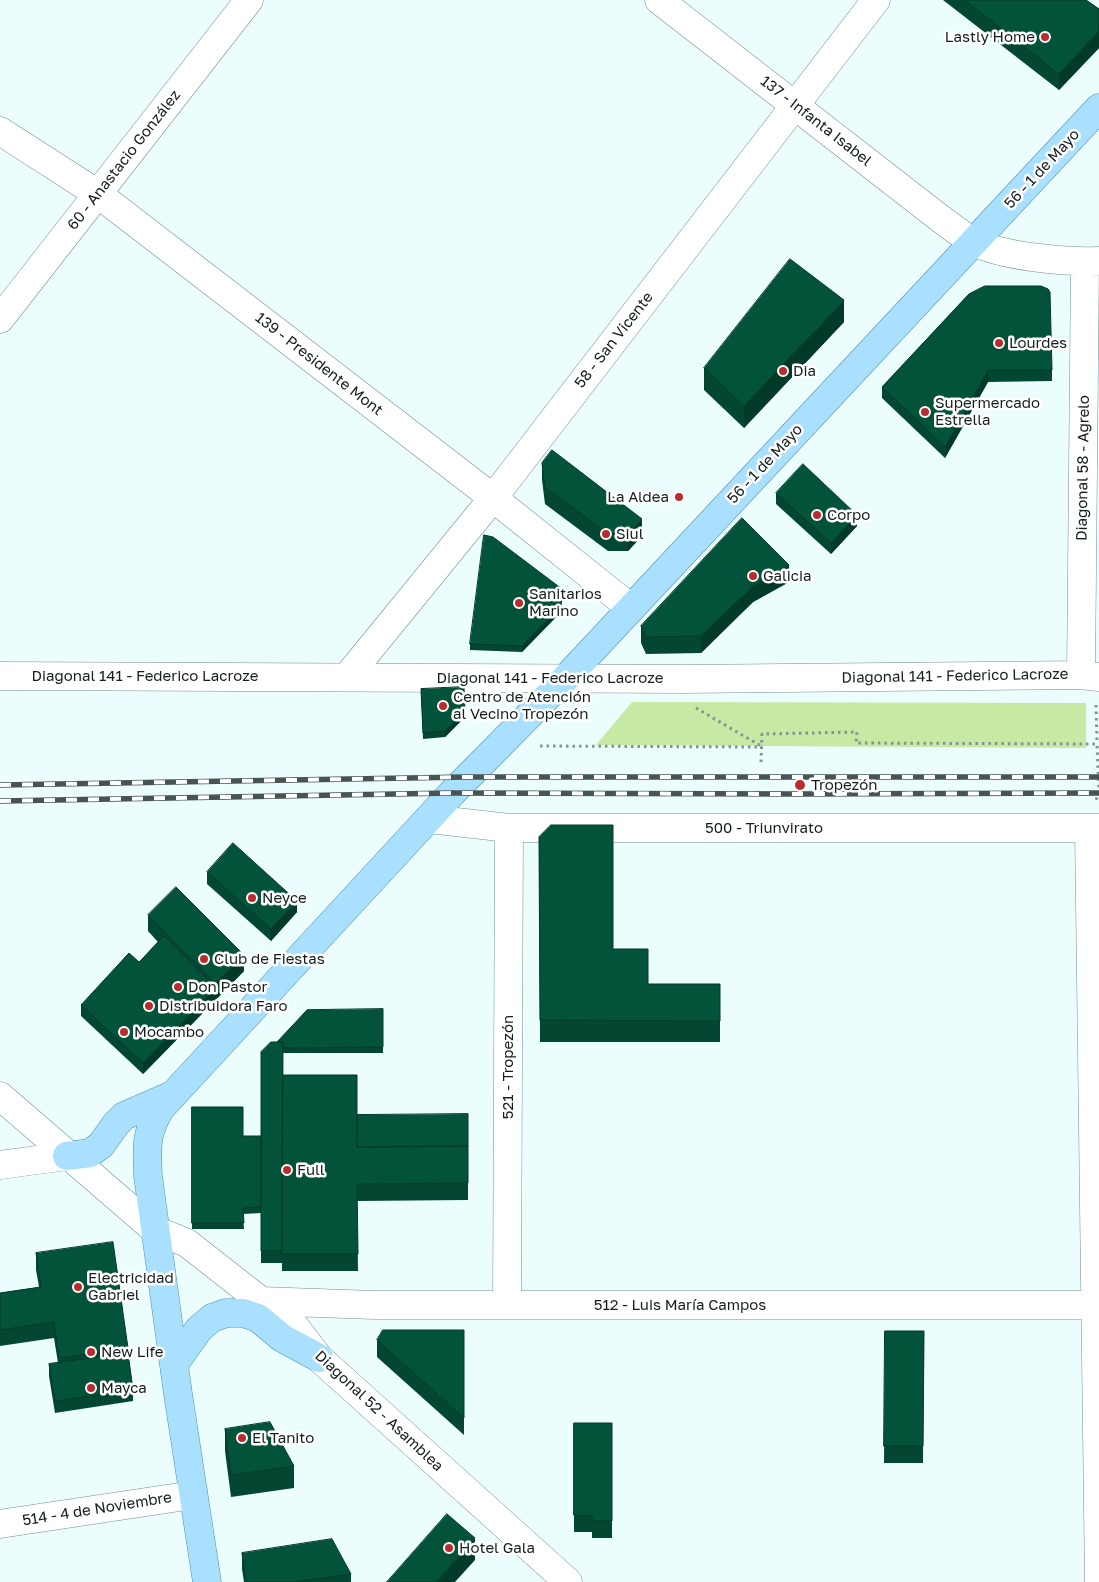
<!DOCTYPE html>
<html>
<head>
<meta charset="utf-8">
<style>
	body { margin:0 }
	canvas { display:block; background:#ecfdfe }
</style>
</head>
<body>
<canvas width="1099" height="1582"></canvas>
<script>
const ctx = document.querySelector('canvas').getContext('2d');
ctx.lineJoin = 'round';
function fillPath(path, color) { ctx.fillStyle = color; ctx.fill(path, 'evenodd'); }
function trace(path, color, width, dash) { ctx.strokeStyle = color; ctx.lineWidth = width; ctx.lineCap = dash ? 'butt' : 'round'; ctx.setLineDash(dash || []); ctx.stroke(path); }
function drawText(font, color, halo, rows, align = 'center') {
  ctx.font = font + ' "Golos Text",sans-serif'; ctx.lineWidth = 5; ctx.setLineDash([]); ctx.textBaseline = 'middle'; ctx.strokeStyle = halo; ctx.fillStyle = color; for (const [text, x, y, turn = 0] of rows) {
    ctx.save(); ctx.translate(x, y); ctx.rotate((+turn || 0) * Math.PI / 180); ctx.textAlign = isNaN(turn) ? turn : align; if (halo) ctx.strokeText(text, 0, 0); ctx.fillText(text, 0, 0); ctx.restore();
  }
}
fillPath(new Path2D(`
	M632,702L1086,703V748L596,745Z`), '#c6e9a3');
const minor = new Path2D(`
	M659,0L937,216C948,224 960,234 972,241C1002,257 1065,262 1099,261
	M0,131L98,194L493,498L631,608
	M0,319L249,0
	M1081,675L1085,262
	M0,676L685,679L1081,675L1099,677
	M347,677L493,498L876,0
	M429,819L509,828H1099
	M1089,828L1099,1582
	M0,1096L155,1230L187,1243L261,1301L293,1324L319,1358L568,1582
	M0,1165L67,1156
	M261,1301L374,1305H1099
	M507,1305L509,828
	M0,1524L193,1495`);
const major = new Path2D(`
	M67,1156L90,1153L101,1145L116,1124L124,1116L170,1096
	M174,1364L199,1329L212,1318L226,1313H243L258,1318L282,1338L319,1358
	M207,1582L178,1394L148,1176C147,1147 145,1135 160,1109L452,793L567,677L1099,108`);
trace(minor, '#748e8f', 29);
trace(major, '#4e8eb0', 29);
trace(new Path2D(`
	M1096,705L1097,744
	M696,708L761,746
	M540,746L762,747
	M761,762L762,734L857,732L856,743L1097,744L1099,793L1096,800`), '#849293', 3, [2.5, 4]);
trace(minor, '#fff', 28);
trace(major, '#a8e0fe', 28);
const rail = new Path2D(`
	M0,785L466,777H1099
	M0,801L452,793L799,794L1099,793`);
trace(rail, '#485353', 5.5);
trace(rail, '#fff', 4, [11]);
fillPath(new Path2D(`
	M943,0H1086L1099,9V48L1059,90Z
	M969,294L1052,370V381L988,382L945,458L882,398V387Z
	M844,322L744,428L704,390V368Z
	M542,463L642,536L628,551H608L545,504L542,480Z
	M776,493L857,526L831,554L776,504Z
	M789,582L753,602L701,653L646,654L641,643V626Z
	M561,612L522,652L470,650V644Z
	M421,689L465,717L445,737L423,739Z
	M539,837L613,949L648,984H720V1042H540Z
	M207,872L297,912L271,941L207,884Z
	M148,915L244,971L143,1074L81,1016V1005L139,962L158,942L148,931Z
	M383,1009V1053H283V1075L357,1145L468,1114V1200L357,1201L358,1271H282V1263H261V1213L243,1214L244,1229H192V1107L243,1136H261L277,1042Z
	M36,1253L128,1348V1353L133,1390V1401L55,1413L49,1376V1364L58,1363L54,1338L0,1346V1293L39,1287L36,1270Z
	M464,1330V1435L377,1357V1340Z
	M885,1331H924L923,1463H884Z
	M574,1423H612V1538H592V1532H574Z
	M225,1429L294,1466V1488L231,1497L225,1451Z
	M242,1553L351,1574V1582H244L242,1569Z`), '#034732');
fillPath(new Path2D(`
	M1099,31V48L1059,90V74Z
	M844,300V322L744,428V406Z
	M988,370V382L945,458V447Z
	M857,515V526L831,554V543Z
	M642,519V536L628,551V534Z
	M789,565V582L753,602L701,653V636L753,586Z
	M562,589L561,612L522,652V646Z
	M465,711V717L445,737V731Z
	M297,901V912L271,941V929Z
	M244,955V971L143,1074V1063L216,988V983Z
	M475,1538V1560L455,1582H436Z`), '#023a29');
const building = new Path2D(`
	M965,0H1086L1099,9V31L1059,74Z
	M790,259L844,300L744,406L704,368Z
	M985,286H1041L1048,289L1050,292L1052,370H988L945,447L882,387L969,294Z
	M552,450L642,519L628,534H608L545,487L542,463Z
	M803,464L857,515L831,543L776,493Z
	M742,518L789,565L753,586L701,636L646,637L641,626Z
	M484,535L493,537L562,589L561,606L522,646L470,644Z
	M464,687L465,711L445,731L423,733L421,689Z
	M551,825H613V949H648V984H720V1021L540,1020L539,837Z
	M233,843L297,901L271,929L207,872Z
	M176,887L244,955L216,983L148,915Z
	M164,936L216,988L143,1063L81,1005L129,953L139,962Z
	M383,1009V1047L283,1048V1042H277L307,1010Z
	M271,1042H283L282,1251H261V1052Z
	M283,1075H357V1147L468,1146V1183L357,1184L358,1254H282Z
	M192,1107H243V1136H261V1207L243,1208L244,1223H192Z
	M468,1114V1146L357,1147V1115Z
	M113,1242L128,1348L59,1358L54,1322L0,1330V1293L41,1287L36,1253Z
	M383,1330H464V1418L377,1340Z
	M885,1331H924L923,1446H884Z
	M128,1353L133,1390L55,1401L49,1364Z
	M270,1422L294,1466L231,1475L225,1429Z
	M574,1423H612V1521H592V1516L574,1515Z
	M447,1514L475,1538L436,1582H387Z
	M332,1539L351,1574L295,1582H246L242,1553Z`);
fillPath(building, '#03533a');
trace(building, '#023a29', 1);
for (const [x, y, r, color] of [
	[1045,37,5,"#ba2b2d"],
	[999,343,5,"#ba2b2d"],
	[783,371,5,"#ba2b2d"],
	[925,412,5,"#ba2b2d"],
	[679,497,5,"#ba2b2d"],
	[817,515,5,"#ba2b2d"],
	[606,534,5,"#ba2b2d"],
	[753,576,5,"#ba2b2d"],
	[519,603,5,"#ba2b2d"],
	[443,706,5,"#ba2b2d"],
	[800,785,6,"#ba2b2d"],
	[252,898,5,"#ba2b2d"],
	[204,959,5,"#ba2b2d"],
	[178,987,5,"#ba2b2d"],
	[149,1006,5,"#ba2b2d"],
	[124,1032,5,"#ba2b2d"],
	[287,1170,5,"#ba2b2d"],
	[78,1287,5,"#ba2b2d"],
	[91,1352,5,"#ba2b2d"],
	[91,1388,5,"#ba2b2d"],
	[242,1438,5,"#ba2b2d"],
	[449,1548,5,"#ba2b2d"]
]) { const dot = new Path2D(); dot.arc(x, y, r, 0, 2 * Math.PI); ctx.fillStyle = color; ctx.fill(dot); trace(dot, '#fff', 2); }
drawText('15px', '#141e1e', '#fff', [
	["Lastly Home",1035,37,"right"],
	["Lourdes",1009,343],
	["Dia",793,371],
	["Supermercado",935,403],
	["Estrella",935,420],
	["La Aldea",669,497,"right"],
	["Corpo",827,515],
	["Siul",616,534],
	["Galicia",763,576],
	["Sanitarios",529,594],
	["Marino",529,611],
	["Centro de Atención",453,697],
	["al Vecino Tropezón",453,714],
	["Tropezón",811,785],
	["Neyce",262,898],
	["Club de Fiestas",214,959],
	["Don Pastor",188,987],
	["Distribuidora Faro",159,1006],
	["Mocambo",134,1032],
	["Full",297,1170],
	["Electricidad",88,1278],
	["Gabriel",88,1295],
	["New Life",101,1352],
	["Mayca",101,1388],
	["El Tanito",252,1438],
	["Hotel Gala",459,1548]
], 'left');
drawText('15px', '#141e1e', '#fff', [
	["137 - Infanta Isabel",816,121,38],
	["60 - Anastacio González",124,160,-52],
	["56 - 1 de Mayo",1042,169,-47],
	["58 - San Vicente",614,340,-52],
	["139 - Presidente Mont",319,364,38],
	["56 - 1 de Mayo",765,464,-47],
	["Diagonal 58 - Agrelo",1083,468,-89],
	["Diagonal 141 - Federico Lacroze",145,676],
	["Diagonal 141 - Federico Lacroze",955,676,-1],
	["Diagonal 141 - Federico Lacroze",550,678],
	["500 - Triunvirato",764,828],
	["521 - Tropezón",508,1067,-90],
	["512 - Luis María Campos",680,1305],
	["Diagonal 52 - Asamblea",379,1411,43],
	["514 - 4 de Noviembre",97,1509,-9]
]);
</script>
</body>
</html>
